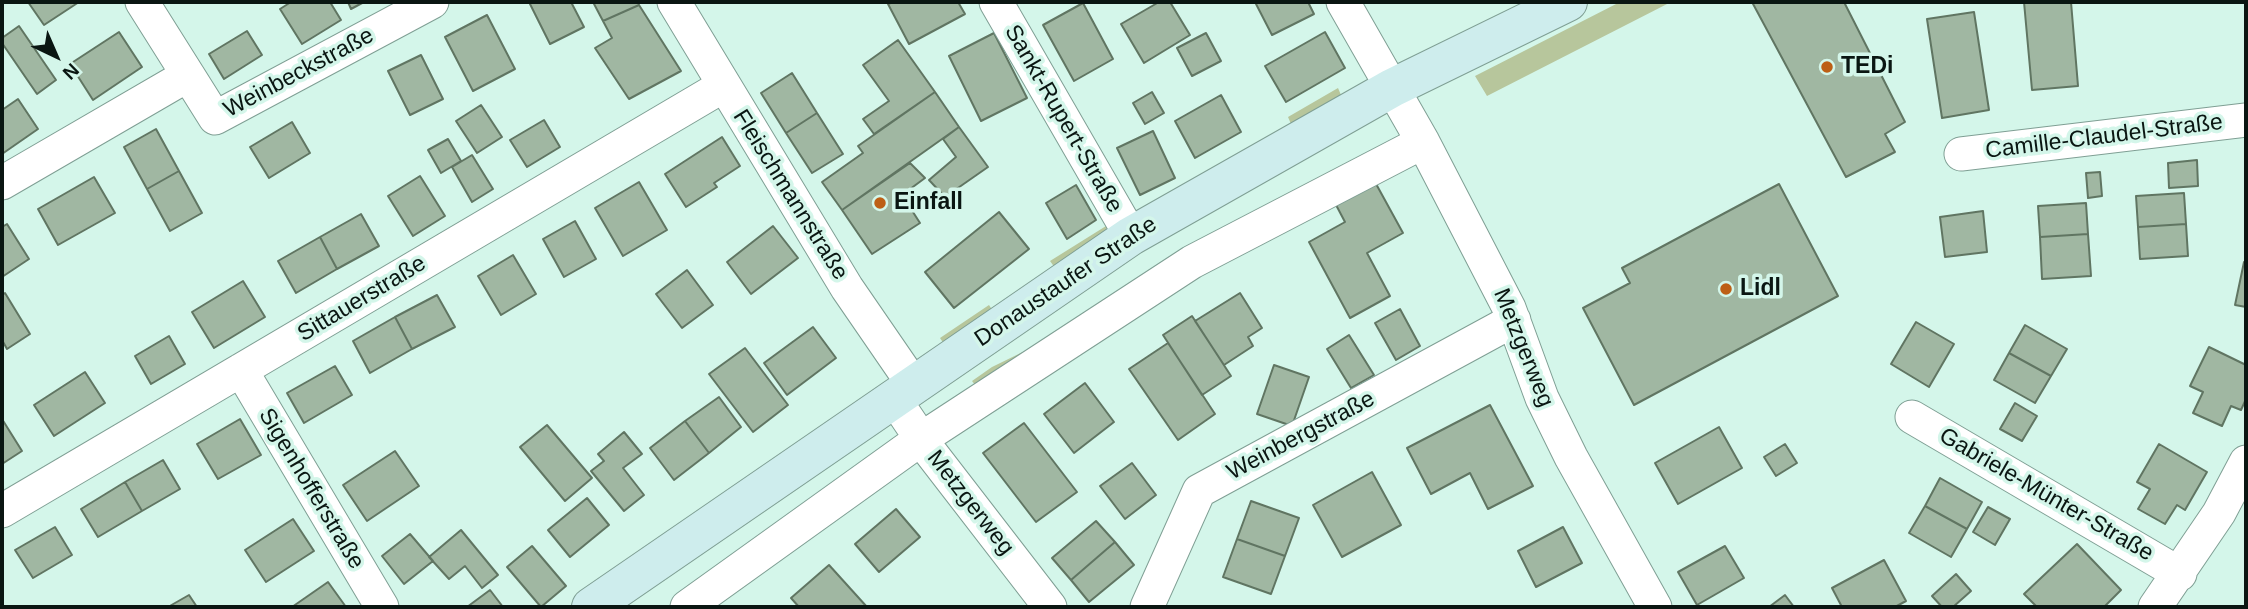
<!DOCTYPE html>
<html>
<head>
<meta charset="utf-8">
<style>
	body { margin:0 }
	#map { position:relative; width:2248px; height:609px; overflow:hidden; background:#d4f6ea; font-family:Arial,sans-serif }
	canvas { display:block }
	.frame { position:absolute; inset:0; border:4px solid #0a1612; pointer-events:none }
	.north { position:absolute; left:21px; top:21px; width:70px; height:70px; -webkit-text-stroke:5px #d4f6ea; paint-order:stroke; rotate:136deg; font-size:19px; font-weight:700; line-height:28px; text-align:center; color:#0a1612 }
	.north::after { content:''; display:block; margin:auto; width:24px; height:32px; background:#0a1612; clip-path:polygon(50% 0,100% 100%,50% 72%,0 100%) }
</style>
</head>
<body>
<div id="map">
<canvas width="2248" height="609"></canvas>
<div class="frame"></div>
<div class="north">N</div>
</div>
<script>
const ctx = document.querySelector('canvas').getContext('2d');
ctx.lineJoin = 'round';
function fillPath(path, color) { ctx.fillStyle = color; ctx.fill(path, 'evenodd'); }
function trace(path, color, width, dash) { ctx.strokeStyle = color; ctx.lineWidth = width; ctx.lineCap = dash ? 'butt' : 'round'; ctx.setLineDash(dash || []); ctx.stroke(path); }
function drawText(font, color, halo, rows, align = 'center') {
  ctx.font = font + ' Arial,sans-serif'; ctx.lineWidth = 7; ctx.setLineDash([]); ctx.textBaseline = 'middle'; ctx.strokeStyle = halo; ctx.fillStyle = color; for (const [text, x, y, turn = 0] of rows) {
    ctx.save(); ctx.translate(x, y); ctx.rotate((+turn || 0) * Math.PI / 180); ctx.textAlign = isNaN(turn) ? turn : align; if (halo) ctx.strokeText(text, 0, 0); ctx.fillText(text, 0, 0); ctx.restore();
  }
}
fillPath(new Path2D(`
	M1620,2H1671L1487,96L1475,76Z
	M1338,88L1341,95L1291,124L1288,117Z
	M1106,226L1107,232L1058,272L1050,261Z
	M989,305L997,317L948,350L940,338Z
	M1035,346L984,397L972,381L992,367Z`), '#b7c69c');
const building = new Path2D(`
	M28,2H79L44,25Z
	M291,2H330L341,20L302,44L280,9Z
	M348,2H364L351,9Z
	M529,2H571L584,27L550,44Z
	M593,2H638L639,5L603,21Z
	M893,2H958L965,14L909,44L888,4Z
	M1159,2H1170L1190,35L1144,63L1121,24Z
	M1255,2H1308L1314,14L1272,35Z
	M1752,2H1844L1905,122L1885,134L1895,152L1846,177Z
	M2024,2H2071L2078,86L2032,90Z
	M1083,3L1113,59L1074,81L1043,25Z
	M639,5L681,71L629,99L595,48L612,38L603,21Z
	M1974,12L1989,110L1942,118L1927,19Z
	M487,15L515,69L473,91L445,37Z
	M19,26L56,80L37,94L2,43V38Z
	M247,31L262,55L224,79L209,54Z
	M119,32L142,67L93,100L70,64Z
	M1325,32L1345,68L1286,102L1265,66Z
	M994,33L1027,98L981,121L949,56Z
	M1206,33L1221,61L1192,76L1177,48Z
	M898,40L935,92L874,134L863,119L889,101L863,65Z
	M421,55L443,99L410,115L388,71Z
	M792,73L817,113L786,133L761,93Z
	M935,92L959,127L842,210L822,182L863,153L858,146Z
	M1152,92L1164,113L1145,124L1133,103Z
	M1221,95L1241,132L1195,158L1175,121Z
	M18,99L38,129L2,154V110Z
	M481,105L502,137L477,153L456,121Z
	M817,113L843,154L812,173L786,133Z
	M544,120L560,147L527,167L510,140Z
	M292,122L310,153L269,178L250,147Z
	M959,127L988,167L945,197L929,180L956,157L943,139Z
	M156,129L179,171L147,189L124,147Z
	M1153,131L1175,178L1140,195L1117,148Z
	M722,137L740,166L714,183L717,187L686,207L665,174Z
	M448,139L461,161L441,173L428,150Z
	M472,155L493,189L472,202L452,167Z
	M2197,160L2198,186L2169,188L2168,163Z
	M910,163L925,178L902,195L920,223L872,254L842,210Z
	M179,171L202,213L170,231L147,189Z
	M2100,172L2102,196L2088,198L2086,173Z
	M420,176L445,216L413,236L388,196Z
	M94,177L115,213L58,245L38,209Z
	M639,182L667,230L623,256L595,208Z
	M1375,182L1403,233L1367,253L1390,296L1350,318L1309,242L1345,222L1335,203Z
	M1779,184L1838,296L1634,405L1583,308L1630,283L1622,268Z
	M1076,185L1096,220L1067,239L1046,203Z
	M2184,193L2186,224L2138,227L2136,196Z
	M2086,203L2088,234L2040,237L2038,206Z
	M1983,211L1987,252L1945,257L1940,217Z
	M999,212L1029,249L954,308L925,272Z
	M361,214L379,246L337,269L320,237Z
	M575,221L596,259L564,277L543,239Z
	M7,224L29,259L2,277V227Z
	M2186,224L2188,256L2140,259L2138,227Z
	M773,226L798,258L751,294L727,262Z
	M2088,234L2091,276L2042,279L2040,237Z
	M320,237L337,269L296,293L278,261Z
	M513,255L536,294L501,315L478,276Z
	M2244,262L2246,263V307L2235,305Z
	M687,270L713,305L682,328L656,294Z
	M243,281L265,317L214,348L192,312Z
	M5,293L30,334L7,349L2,340V295Z
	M1240,293L1262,328L1248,337L1253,346L1224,365L1195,321Z
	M437,295L455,327L412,349L395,317Z
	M1400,309L1420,346L1396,360L1375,323Z
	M1192,316L1231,376L1202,395L1163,335Z
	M395,317L412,349L370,373L353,341Z
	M1916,322L1954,344L1929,387L1891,364Z
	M2025,325L2067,349L2051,376L2009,353Z
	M813,327L836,358L787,395L764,363Z
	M1349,335L1374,375L1351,388L1327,349Z
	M169,336L185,364L151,384L135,356Z
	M1168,343L1215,414L1178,440L1129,369Z
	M2209,347L2246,365V399L2241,410L2231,406L2222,426L2193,413L2203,392L2190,386Z
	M745,348L788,405L753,432L709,374Z
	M2009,353L2051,376L2035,403L1994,380Z
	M1274,365L1309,377L1292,426L1257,414Z
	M335,366L352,395L304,423L287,393Z
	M85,372L105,403L54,436L34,405Z
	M1085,383L1114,422L1074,453L1044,414Z
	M719,397L741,427L709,453L685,421Z
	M2015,403L2037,416L2022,441L2000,429Z
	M1490,405L1533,486L1488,509L1470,473L1431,494L1407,448Z
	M2,419L22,451L2,464Z
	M240,419L261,455L218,479L197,444Z
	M685,421L709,453L674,480L650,448Z
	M1024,423L1077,492L1036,522L983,453Z
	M547,425L592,478L565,501L520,447Z
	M1719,427L1742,468L1678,504L1655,463Z
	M624,432L642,454L623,468L644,495L624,511L591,471L604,461L598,454Z
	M1785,444L1797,463L1776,476L1764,457Z
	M2159,444L2207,472L2185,510L2177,505L2165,524L2138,509L2150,489L2137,482Z
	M395,451L419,486L367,521L343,485Z
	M163,460L180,489L142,511L125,482Z
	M1132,463L1156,495L1125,519L1100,486Z
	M1372,472L1401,525L1342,557L1313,505Z
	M1940,478L1982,502L1967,529L1925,506Z
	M125,482L142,511L98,537L81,509Z
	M587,498L609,525L570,557L548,530Z
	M1251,501L1299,518L1285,556L1237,539Z
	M1925,506L1967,529L1951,557L1909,533Z
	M1988,507L2010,519L1995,545L1973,532Z
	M896,509L920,537L879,572L855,544Z
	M293,519L314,551L266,582L245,550Z
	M1096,521L1115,542L1071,580L1052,558Z
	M55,527L72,555L33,578L15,550Z
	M1563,527L1582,563L1536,587L1518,551Z
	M461,530L498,575L482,588L465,566L449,579L429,557Z
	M410,534L433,561L404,584L382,556Z
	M1237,539L1285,556L1271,594L1223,577Z
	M1115,542L1134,565L1089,602L1071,580Z
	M2077,544L2121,590L2104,607H2037L2024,594Z
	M532,546L566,586L541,607L507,567Z
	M1725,546L1744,578L1697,605L1678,572Z
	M1884,560L1906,601L1895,607H1842L1832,588Z
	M829,565L867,607H799L791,598Z
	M1956,574L1971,591L1953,607H1942L1932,596Z
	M328,582L346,607H292Z
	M490,590L503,607H467Z
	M189,595L197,607H168Z
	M1785,595L1794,607H1769Z`);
fillPath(building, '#a0b7a2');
trace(building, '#607562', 2);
const minor = new Path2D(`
	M142,2L188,75
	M674,2L847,288L913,384
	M996,2L1131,236
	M1343,2L1423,142L1509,308L1542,398L1571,457L1655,607
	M1961,154L2246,120
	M2,183L188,75L215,118L432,2
	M241,370L382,607
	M893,397L928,449L1050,607
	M1912,417L2180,574
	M2,511L723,86
	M687,607L921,439L1192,262L1423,142
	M1147,607L1199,491L1514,320
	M2155,607L2219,513L2246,462`);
const secondary = new Path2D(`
	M591,607L1131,236L1392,88L1568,2`);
trace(minor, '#7f9f94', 35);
trace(secondary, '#7f9f94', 40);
trace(minor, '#fff', 33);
trace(secondary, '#ceeded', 38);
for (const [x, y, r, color] of [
	[1827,67,7,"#bd5f16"],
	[880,203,7,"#bd5f16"],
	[1726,289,7,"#bd5f16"]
]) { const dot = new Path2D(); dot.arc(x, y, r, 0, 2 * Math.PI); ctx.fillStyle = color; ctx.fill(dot); trace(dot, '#d4f6ea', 2.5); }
drawText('bold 23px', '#0a1612', '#d4f6ea', [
	["TEDi",1841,67],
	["Einfall",894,203],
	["Lidl",1740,289]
], 'left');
drawText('23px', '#0a1612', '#d4f6ea', [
	["Weinbeckstraße",299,73,-28],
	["Sankt-Rupert-Straße",1063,119,60],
	["Camille-Claudel-Straße",2104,137,-7],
	["Fleischmannstraße",790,195,58],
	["Donaustaufer Straße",1066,282,-34],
	["Sittauerstraße",362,299,-31],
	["Metzgerweg",1523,348,68],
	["Weinbergstraße",1301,436,-28],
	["Sigenhofferstraße",311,489,59],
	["Gabriele-Münter-Straße",2046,495,30],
	["Metzgerweg",970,503,52]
]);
</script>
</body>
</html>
